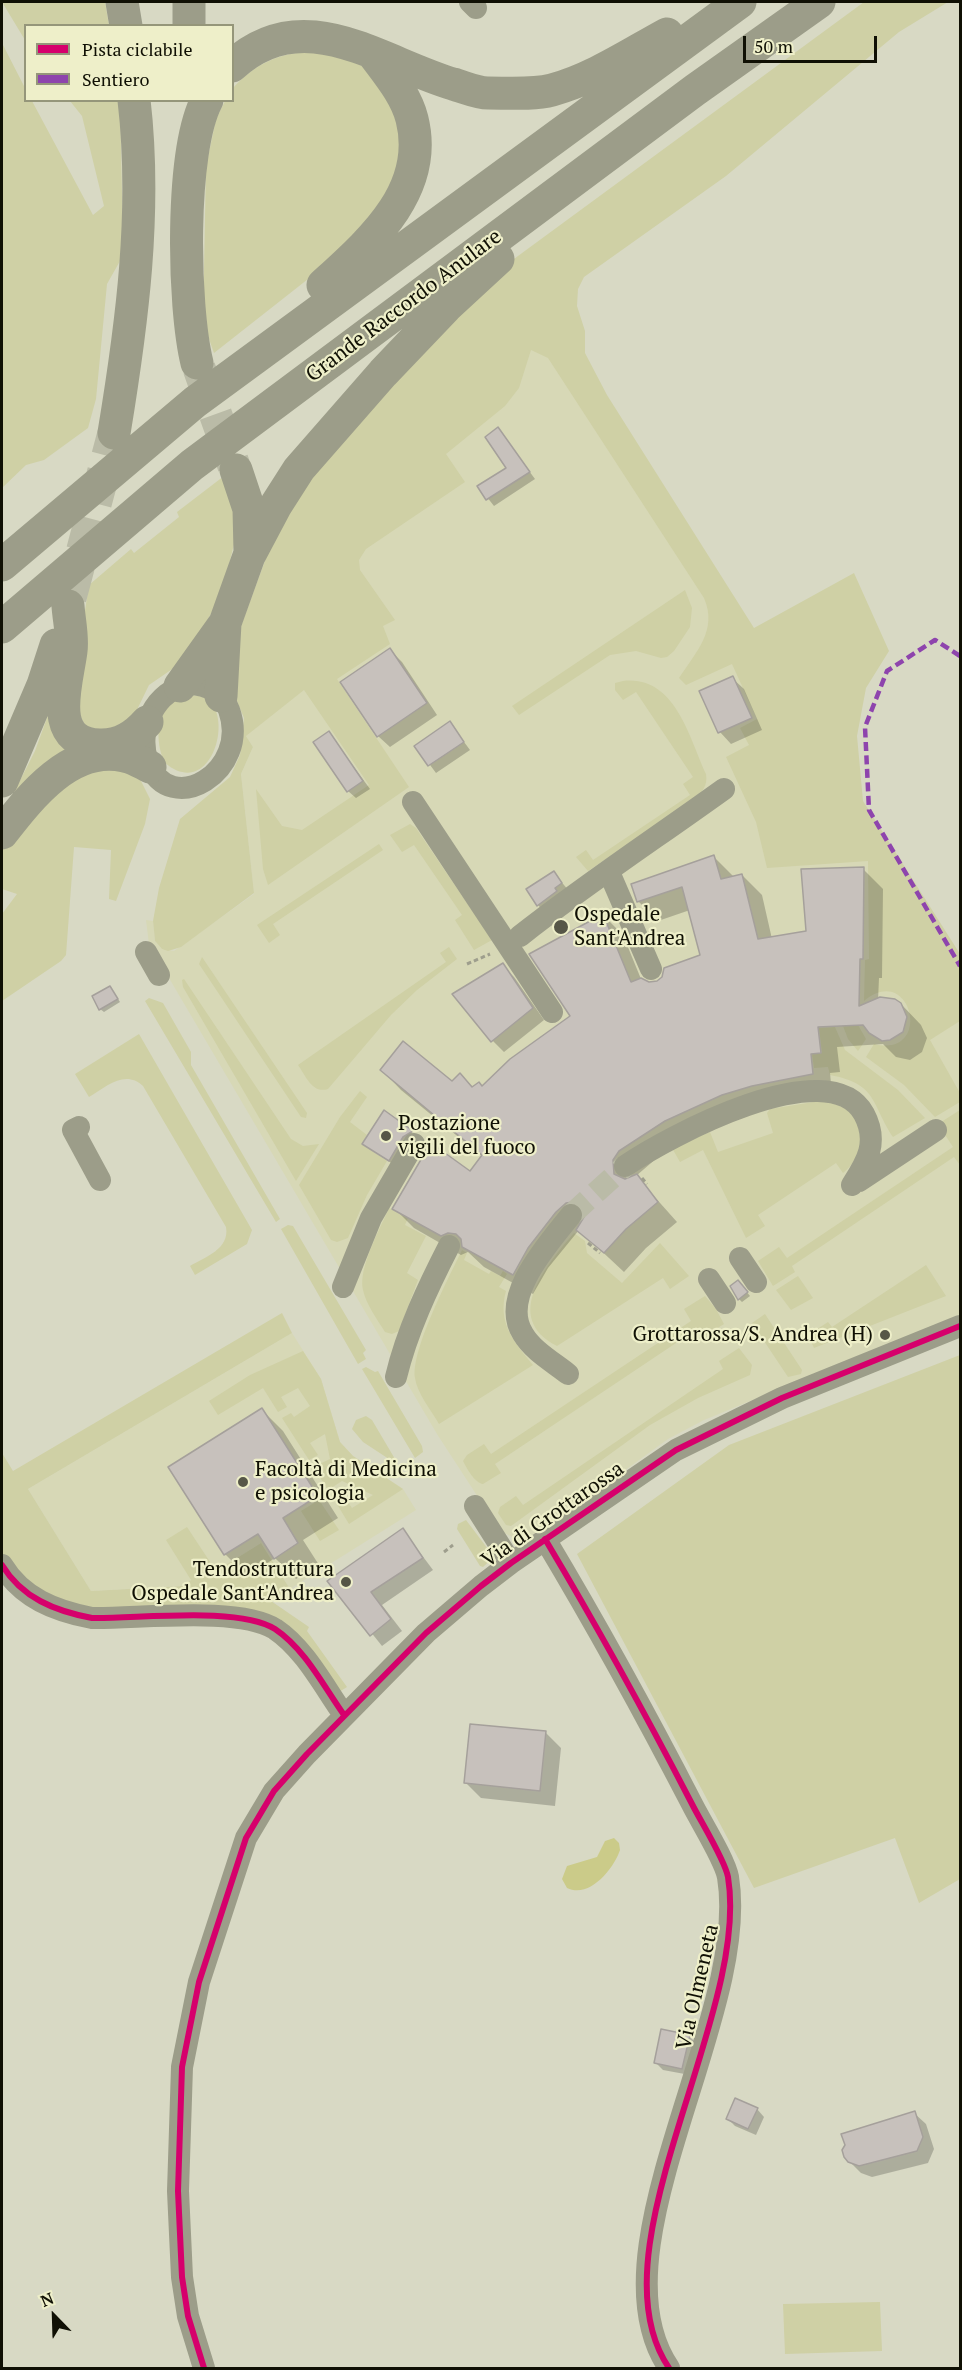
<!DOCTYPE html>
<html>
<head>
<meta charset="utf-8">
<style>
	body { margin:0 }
	#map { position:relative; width:962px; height:2370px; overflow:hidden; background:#d8d9c4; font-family:"PT Serif",serif }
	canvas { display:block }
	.frame { position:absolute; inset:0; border:3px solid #101004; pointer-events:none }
	.legend { position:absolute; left:24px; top:24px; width:210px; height:78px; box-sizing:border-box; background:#eeefc9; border:2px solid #95967a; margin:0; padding:8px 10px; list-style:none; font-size:18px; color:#101004 }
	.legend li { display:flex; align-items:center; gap:12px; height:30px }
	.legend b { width:30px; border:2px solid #95967a }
	.north { position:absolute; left:24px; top:2286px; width:60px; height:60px; -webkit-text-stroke:4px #eeefc9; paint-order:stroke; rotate:337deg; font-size:16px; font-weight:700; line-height:24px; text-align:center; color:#101004 }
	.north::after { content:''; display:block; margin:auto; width:21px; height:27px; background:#101004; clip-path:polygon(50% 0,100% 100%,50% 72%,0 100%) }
	.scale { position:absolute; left:743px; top:36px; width:134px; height:27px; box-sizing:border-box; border:3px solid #101004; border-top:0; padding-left:8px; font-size:18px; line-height:21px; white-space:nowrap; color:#101004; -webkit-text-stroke:4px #eeefc9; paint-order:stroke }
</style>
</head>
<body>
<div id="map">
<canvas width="962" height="2370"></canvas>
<div class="frame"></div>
<ul class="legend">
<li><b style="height:8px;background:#d6006c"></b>Pista ciclabile</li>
<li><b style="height:8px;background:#8e44ad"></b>Sentiero</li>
</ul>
<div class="north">N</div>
<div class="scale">50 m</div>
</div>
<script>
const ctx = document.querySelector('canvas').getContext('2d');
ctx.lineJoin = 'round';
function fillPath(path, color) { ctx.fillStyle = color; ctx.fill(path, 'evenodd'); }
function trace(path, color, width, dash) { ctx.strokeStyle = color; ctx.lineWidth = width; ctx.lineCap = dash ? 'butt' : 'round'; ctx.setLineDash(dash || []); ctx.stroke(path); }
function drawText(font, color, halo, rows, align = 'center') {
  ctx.font = font + ' "PT Serif",serif'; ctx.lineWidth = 4.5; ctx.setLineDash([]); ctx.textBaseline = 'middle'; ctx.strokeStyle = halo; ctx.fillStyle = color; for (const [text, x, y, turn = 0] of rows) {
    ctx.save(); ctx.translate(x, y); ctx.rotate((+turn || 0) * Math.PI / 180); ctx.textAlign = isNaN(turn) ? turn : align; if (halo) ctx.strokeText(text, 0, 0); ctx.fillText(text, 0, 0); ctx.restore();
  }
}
fillPath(new Path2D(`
	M543,303L960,1003V1315L704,1420L668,1439L525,1543L500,1531L437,1434L149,944L146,920L153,921L155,941L162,949L174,951L254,894L241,774L253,747L246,736L264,605Z
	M292,1333L321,1379L340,1442L353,1456L403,1489L416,1510L290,1589L261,1543L215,1572L184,1586L91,1591L28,1489Z`), '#d7d8b6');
fillPath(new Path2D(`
	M2,2H105L109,25L26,26L25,40Z
	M864,2H948L899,32L726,176L584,277L578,289L577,306L585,331V353L607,395L754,628L854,573L889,651L866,688L857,736L863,801L960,954V1021L930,1040L960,1093V1102L935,1117L904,1085L866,1057L874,1044C934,1059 912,961 864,1001L865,960L869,959L868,861L767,868L756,822L726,757L749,745L740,728L757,719L732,664L686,685L679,678C696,652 718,630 704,598L548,358L531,350L519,388L505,406L446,454L465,482L366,549L359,560L360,570L395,620L383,626L390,644L337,679L409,787L268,885L263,869L256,789L282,826L302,830L369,785L304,690L246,736L253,747L241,774L254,893L181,947L168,951L162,949L155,941L153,921L159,888L180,819L230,777L240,755L244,718L234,694L235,642L273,539L298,486L503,267Z
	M2,43L25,88L26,100L32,101L93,215L104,206L82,116L70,101H120L123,239L120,261L107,284L96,399L88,428L44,460L26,465L2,488Z
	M314,51L355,61L378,78L399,115L403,166L364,235L214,353L203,322L206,167L216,119L225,101L232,100L233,88C256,63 279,53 314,51Z
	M224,476L233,510L235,540L228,569L212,612L184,661L149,685L133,718L92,738L71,699L89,585L131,549L134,553L179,517L177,512Z
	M685,590L692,608L690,627L674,651L667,657L661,658L636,651L610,655L519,715L512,706Z
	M623,681C675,675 689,737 706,774C708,786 702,792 694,800L588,871L576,857L586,850L593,860L690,795L683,784L693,777L636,692L623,700L615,690V683Z
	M56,693L74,746L4,812L35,751Z
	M192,695C196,696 203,696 206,698C235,716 211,801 165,763C157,748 154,716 170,704C175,700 186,698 192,695Z
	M112,766L140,779L150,799L145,824L116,901L109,899L111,850L74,847L66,955L61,961L2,1001V914L17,894L2,889V847L71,780Z
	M410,824L416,828L492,940L474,950L455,920L462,915L414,845L402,852L390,835Z
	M379,844L383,850L273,924L280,935L269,943L257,925Z
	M449,947L457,959L417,990L391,1015L328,1089C312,1094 306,1076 298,1065L446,962L440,953Z
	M202,957L307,1113L306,1118L301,1117L199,964Z
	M184,979L291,1139L303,1146L319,1144L296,1181L183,987L182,980Z
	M149,998L163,1003L191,1052V1065L280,1219L276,1222L145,1001Z
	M858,1025L866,1039L858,1051L848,1039L843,1026Z
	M835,1027L845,1050L898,1090L925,1118L893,1137C871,1104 878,1084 830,1075L828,1067L814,1068L812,1054L822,1053L819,1028Z
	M139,1034L252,1230L247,1244L195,1275L190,1266C205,1257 230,1249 226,1227L143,1086C125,1069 106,1087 89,1097L75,1074Z
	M360,1091L367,1097L350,1122L367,1135L362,1144L387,1161L367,1195L348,1238L337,1242L331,1240L299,1185L340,1117Z
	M826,1100C834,1104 846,1107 852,1114C868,1133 861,1159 843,1173L836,1163L758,1215L765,1226L746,1238L703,1150L680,1162L672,1148L710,1132L718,1152L773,1133L767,1113L770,1109Z
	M960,1110V1165L954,1157L792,1266L795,1272L773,1286L758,1261L779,1247L787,1258L953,1147L938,1124Z
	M389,1208L408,1218L405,1225L426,1236L407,1273L418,1280L399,1331L392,1334L385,1332C377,1319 366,1304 363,1290C358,1268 380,1229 389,1208Z
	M288,1225L293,1226L366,1350L363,1353L366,1359L358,1364L281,1229Z
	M574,1233L585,1241L587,1253L622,1283L660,1243L689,1276L670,1289L663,1278L557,1346C501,1317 547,1265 574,1233Z
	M462,1250L467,1253L464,1260L489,1274L491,1271L500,1276L503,1271L507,1274L499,1287L506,1291C497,1323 514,1342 533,1365L439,1424C431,1410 417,1393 415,1378C411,1350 449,1277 462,1250Z
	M926,1265L946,1296L814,1348L808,1335L828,1322L832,1327Z
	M798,1276L813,1298L791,1310L776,1290Z
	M705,1296L716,1309L724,1324L703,1337L697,1329L495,1464L501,1473L483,1484C475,1483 467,1469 463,1461L467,1455L484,1444L491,1454L691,1321L684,1309Z
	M282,1313L292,1333L28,1489L91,1591L184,1586L191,1580L166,1540L187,1527L216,1571L261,1543L290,1589L271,1601L309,1627L307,1631L347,1687L339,1692L281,1623L110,1614L41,1596L2,1556V1453L13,1471Z
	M765,1314L802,1370L801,1374L788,1377L752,1323Z
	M739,1348L752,1365L750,1375L698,1398L650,1425L511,1526L506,1525L498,1513L500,1507L516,1496L523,1505L723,1369L719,1361Z
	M303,1351L321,1379L340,1442L353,1456L403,1489L349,1524L332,1496L340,1491L352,1508L373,1495L342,1481L328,1490L313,1467L330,1459L325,1434L310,1443L318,1455L309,1460L282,1418L291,1413L294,1417L310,1406L298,1388L281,1397L287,1407L278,1412L263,1388L218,1415L209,1401L250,1375Z
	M960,1355V1879L919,1903L895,1838L754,1888L577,1554L729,1445Z
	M366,1367L375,1372L378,1371L422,1446L423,1452L415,1458L362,1369Z
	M366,1416L372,1420L395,1459V1463L363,1442L352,1429L356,1420Z
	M319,1500L339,1530L320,1541L301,1511Z
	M466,1520L494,1557L483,1567L480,1566L457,1529L458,1524Z
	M880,2302L882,2351L785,2354L783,2304Z`), '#cfd0a5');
fillPath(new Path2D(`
	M614,1838L619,1843L620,1850C614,1868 590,1899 567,1888L562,1879L567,1866L597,1857L605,1841Z`), '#cbcb89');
fillPath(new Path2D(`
	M498,429L535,479L494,506L479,487L508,468Z
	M390,650L402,662L437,715L390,747L378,736Z
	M732,678L744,689L762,730L731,744L720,732L701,692Z
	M450,723L470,750L436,773L416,746Z
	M329,733L370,789L356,798L348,791Z
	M714,857L734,877L742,875L762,895L772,939L808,932L863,869L883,889L882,978H879L878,1001L901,1004L921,1025L927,1038L922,1052L910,1060L896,1057L883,1044L837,1047L840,1072L830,1073L832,1094L742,1114L658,1157L636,1176L677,1222L646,1248L624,1272L579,1230L548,1268L533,1294L484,1267L468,1252L461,1255L414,1228L394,1208L427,1151L470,1174L483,1157L401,1090L382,1070L452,1083L460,1075L474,1088H482L572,1016L603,915L623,935L641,979L649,984L656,983L702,956L690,910L658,921L638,901Z
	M554,873L569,891L545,913L538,905Z
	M502,965L514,977L544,1020L504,1052L493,1041Z
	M113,991L120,1002L104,1012L100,1009Z
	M385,1112L419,1139L397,1167L364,1144Z
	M741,1285L750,1296L742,1302L739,1299Z
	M262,1410L283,1431L338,1518L303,1540L319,1565L296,1579L275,1558L247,1576L225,1554L170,1468Z
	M403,1530L433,1570L382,1605L402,1631L382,1646L330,1581Z
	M546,1733L561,1748L555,1806L481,1798L466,1783Z
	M689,2036L697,2044L690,2075L663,2070L655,2062Z
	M757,2109L764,2117L756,2135L735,2126L727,2118Z
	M914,2113L926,2124L934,2149L928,2163L872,2177L861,2173L849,2161Z`), '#0003');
const building = new Path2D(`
	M498,427L530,472L486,500L477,486L506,468L485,437Z
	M390,648L427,703L377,737L340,682Z
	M733,676L752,718L718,733L699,691Z
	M450,721L464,742L428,766L414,746Z
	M329,731L363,781L347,792L313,742Z
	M714,855L721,879L742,874L758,939L806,931L801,869L864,867L863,959H860L859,1006L880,997L895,999L901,1003L907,1017L903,1032L890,1040L882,1041L869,1033L863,1025L818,1027L821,1053L811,1054L813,1074L752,1086L722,1095L665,1121L619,1151L613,1160L614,1174L625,1179L637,1174L658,1202L626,1229L604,1253L576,1230L584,1217L580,1205L574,1202L566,1203L556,1212L528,1248L513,1275L462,1247L461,1239L456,1234L448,1233L441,1236L392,1209L426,1151L427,1140L470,1171L482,1155L380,1070L403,1041L452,1081L460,1073L472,1087L479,1082L482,1086L510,1059L570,1016L529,954L603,914L631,982L641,978L649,982L657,981L662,977L664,968L700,955L682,887L637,902L631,884Z
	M554,871L562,883L555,888L557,891L537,906L526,889Z
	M503,963L533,1008L491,1042L452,994Z
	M110,986L118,999L99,1010L92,996Z
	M384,1110L413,1131L403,1137L389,1161L362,1144Z
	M738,1280L748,1292L738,1300L730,1286Z
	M262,1408L318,1496L283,1518L298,1543L274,1559L258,1534L224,1555L168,1467Z
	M403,1528L423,1558L371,1592L391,1619L370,1636L327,1581Z
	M470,1724L546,1731L540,1791L464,1783Z
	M661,2029L690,2035L682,2069L654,2063Z
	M735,2098L758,2108L748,2129L726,2119Z
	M915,2111L923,2137L917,2151L859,2166L848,2162L844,2157L842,2150L845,2145L841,2134Z`);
fillPath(building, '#c7c1bc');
trace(building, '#a5a09b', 1.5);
trace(new Path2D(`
	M571,1215L625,1166`), '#babba7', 22, [22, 11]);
trace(new Path2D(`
	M199,368L234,466
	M70,598L114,433`), '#babba7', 33, [33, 16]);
trace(new Path2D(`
	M467,964L490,954
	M642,1178L647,1184
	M588,1243L600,1253
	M444,1552L453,1545`), '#9e9e8d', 3, [4.5, 3]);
trace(new Path2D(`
	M470,2L476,8
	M190,684C208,685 222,692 229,710C251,771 170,820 148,762C136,730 155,690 190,684Z
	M413,802L552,1012
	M609,872L651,969
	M520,936C586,884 656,838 724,789
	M146,952L159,975
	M79,1127L73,1130L100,1180
	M625,1166C667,1137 829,1050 864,1114C879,1142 867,1162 852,1185
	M859,1181L936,1130
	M740,1258L756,1282
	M709,1279L725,1303
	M343,1287L371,1218L414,1144
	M568,1374C553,1362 533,1351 523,1334C499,1297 548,1244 571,1215
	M396,1377C407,1331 428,1287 449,1246
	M475,1506L511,1563
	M545,1539C597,1626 646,1715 692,1804C701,1822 725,1860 728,1877C751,2016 589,2251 669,2368
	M2,1565C22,1598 55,1611 92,1618C138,1619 238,1606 275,1629C305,1649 324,1687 344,1715
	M204,2368L188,2316L182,2277L178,2191L182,2067L199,1982L246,1838L274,1791L307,1754L426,1633L481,1586L511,1563L676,1450L782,1398L960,1326`), '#9c9d89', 22);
trace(new Path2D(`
	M122,2L126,26
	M189,26V2
	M232,66C303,0 379,62 453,84C464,87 477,93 488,93C508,93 533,95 552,90C593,79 630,54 667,34
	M323,285C370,242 430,191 412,119C406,95 388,74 374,55
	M197,363C183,306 180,151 207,100
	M114,433C132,324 147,211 134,100
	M236,470L249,509L250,551
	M2,565L195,402L740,2
	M68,606C69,620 73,637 71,651C67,684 46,742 99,745C119,746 134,737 147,722
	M2,627L192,465L695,90L819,2
	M180,686L225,623L249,556L276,505L299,469L383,373L446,307L498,259
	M221,696L225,623
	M2,781L43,685L56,645
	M2,833C30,797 71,744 124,756C133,757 142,763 150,767`), '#9c9d89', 33);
trace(new Path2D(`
	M960,656L935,640L887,671L865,727L869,810L960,966`), '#8e44ad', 4.5, [9, 4.5]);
trace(new Path2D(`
	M545,1539C597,1626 646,1715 692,1804C701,1822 725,1860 728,1877C751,2016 589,2251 669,2368
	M2,1565C22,1598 55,1611 92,1618C138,1619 238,1606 275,1629C305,1649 324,1687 344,1715
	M204,2368L188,2316L182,2277L178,2191L182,2067L199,1982L246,1838L274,1791L307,1754L426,1633L481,1586L511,1563L676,1450L782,1398L960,1326`), '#d6006c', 6);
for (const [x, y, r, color] of [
	[561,927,8,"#565647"],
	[386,1136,6,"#565647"],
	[885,1335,6,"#565647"],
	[243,1482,6,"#565647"],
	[346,1582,6,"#565647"]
]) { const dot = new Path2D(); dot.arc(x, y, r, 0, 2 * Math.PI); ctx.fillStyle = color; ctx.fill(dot); trace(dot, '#eeefc9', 2); }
drawText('21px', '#101004', '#eeefc9', [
	["Grande Raccordo Anulare",404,306,-37],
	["Via di Grottarossa",553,1515,-35],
	["Via Olmeneta",698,1987,-77]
]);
drawText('21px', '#101004', '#eeefc9', [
	["Ospedale",574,915],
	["Sant'Andrea",574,939],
	["Postazione",398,1124],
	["vigili del fuoco",398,1148],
	["Grottarossa/S. Andrea (H)",873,1335,"right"],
	["Facoltà di Medicina",255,1470],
	["e psicologia",255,1494],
	["Tendostruttura",334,1570,"right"],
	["Ospedale Sant'Andrea",334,1594,"right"]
], 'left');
</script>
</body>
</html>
